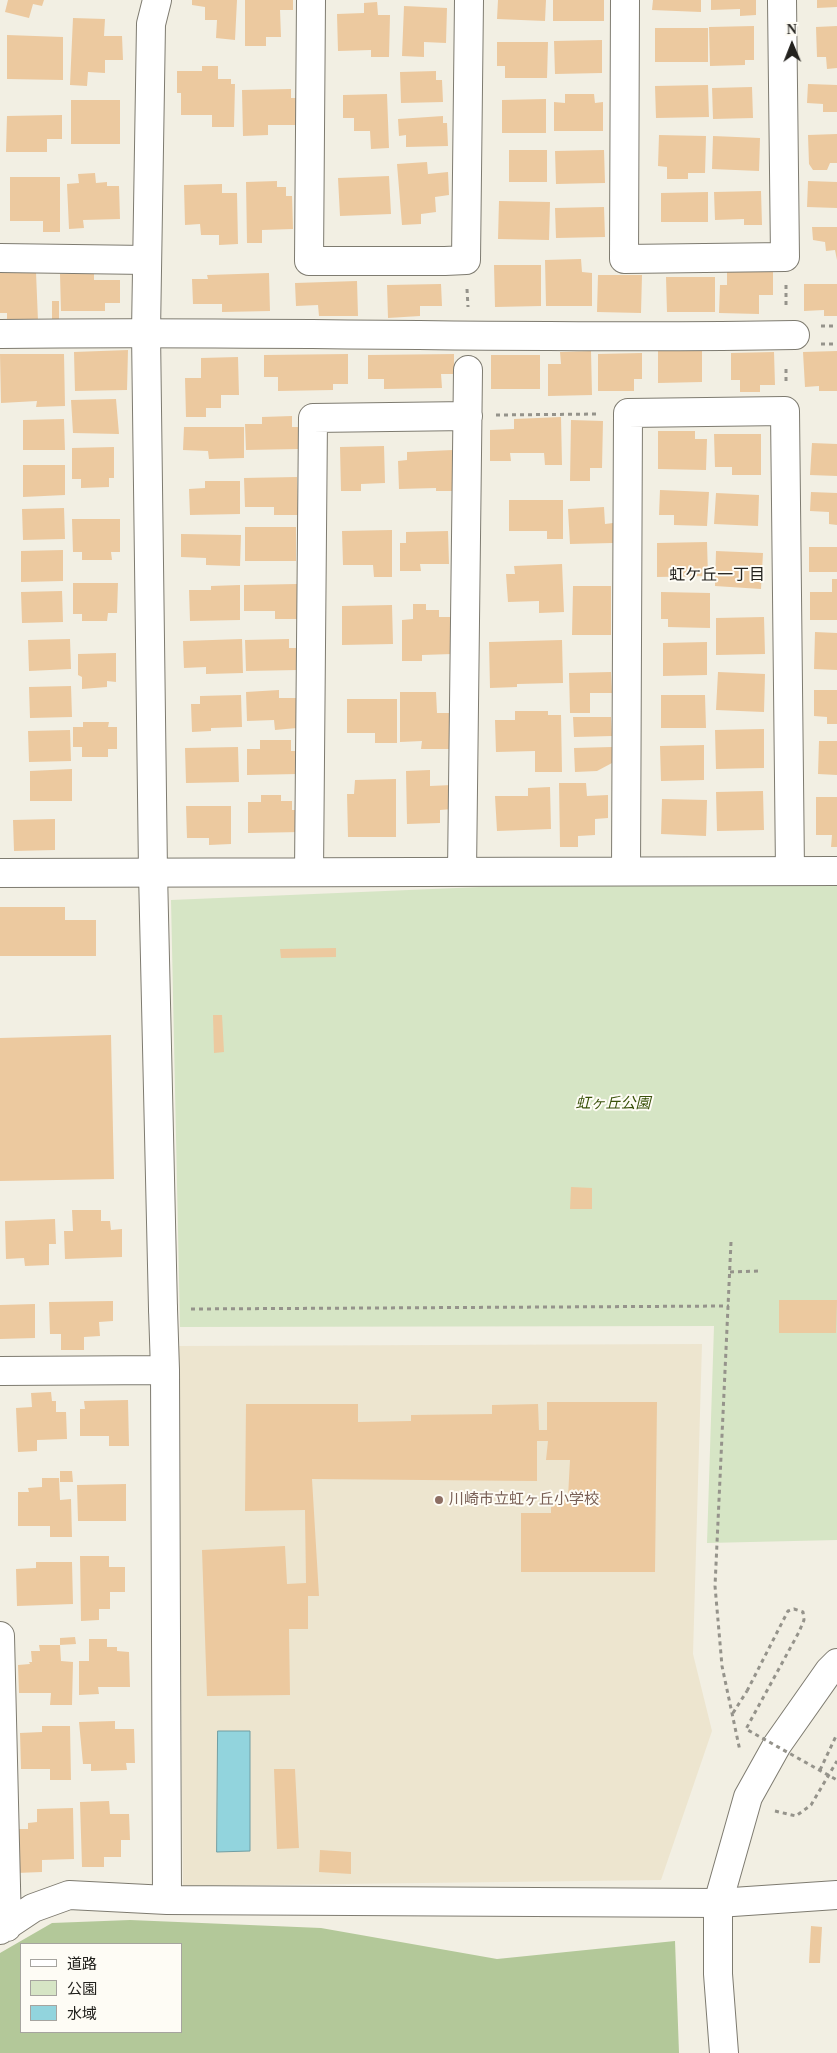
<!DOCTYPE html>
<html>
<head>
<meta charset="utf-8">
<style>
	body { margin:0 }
	#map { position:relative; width:837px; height:2053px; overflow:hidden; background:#f2efe3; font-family:"Times New Roman","Noto Sans JP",serif }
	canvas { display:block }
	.legend { position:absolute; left:20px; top:1943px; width:162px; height:90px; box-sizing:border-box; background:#fefcf5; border:1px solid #a6a49f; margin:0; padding:6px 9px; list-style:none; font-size:15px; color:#22211d }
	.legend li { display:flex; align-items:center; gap:10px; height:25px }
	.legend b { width:25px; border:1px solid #a6a49f }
	.north { position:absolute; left:767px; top:20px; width:50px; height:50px; -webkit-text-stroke:4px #fefcf5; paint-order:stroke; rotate:359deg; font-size:14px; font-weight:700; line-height:20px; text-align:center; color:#22211d }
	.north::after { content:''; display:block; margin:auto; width:18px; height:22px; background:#22211d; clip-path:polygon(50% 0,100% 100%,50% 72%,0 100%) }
</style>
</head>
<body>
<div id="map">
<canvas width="837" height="2053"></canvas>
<ul class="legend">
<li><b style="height:6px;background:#fff"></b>道路</li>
<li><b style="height:14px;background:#d6e5c5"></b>公園</li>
<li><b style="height:14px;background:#92d4dd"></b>水域</li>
</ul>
<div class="north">N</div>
</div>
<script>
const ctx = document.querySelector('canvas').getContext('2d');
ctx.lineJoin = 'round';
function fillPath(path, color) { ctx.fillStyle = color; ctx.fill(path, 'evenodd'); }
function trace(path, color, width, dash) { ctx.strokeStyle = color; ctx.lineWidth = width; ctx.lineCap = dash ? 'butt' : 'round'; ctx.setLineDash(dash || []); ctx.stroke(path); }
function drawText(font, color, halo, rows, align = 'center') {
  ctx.font = font + ' "Times New Roman","Noto Sans JP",serif'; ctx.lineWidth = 4; ctx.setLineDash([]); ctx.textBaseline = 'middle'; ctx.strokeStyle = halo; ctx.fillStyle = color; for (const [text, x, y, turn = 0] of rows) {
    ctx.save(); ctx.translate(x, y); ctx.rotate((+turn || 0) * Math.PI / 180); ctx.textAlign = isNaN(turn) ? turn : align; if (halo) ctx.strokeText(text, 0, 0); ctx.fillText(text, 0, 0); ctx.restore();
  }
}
fillPath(new Path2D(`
	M702,1344L693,1654L712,1731L661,1880L183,1886L178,1346Z`), '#ede5cf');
fillPath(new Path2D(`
	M837,872V1540L707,1543L714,1326L180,1327L171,900Z`), '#d6e5c5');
fillPath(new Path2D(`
	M130,1920L321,1928L497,1959L675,1941L679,2053H0V1953L52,1923ZM21,1944H181V2032H21Z`), '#b3c899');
const water = new Path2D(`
	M218,1731H250V1851L217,1852Z`);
fillPath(water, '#92d4dd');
trace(water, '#709ea3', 1);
fillPath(new Path2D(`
	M8,0H44L42,6L33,4L29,18L5,12Z
	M192,0H237L235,40L216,38L217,20H205V7L192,5Z
	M245,0H293V10H280L281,37H266V46H245Z
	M498,0H546L545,21L497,19Z
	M553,0H604V21H553Z
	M653,0H701V12L652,10Z
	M711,0H756V15L740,16V9L711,10Z
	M817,0H837V7L817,8Z
	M377,2L378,15H390L389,57H371V50L338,51L337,14L364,13V3Z
	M404,6L447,8L446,43L424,42V57L402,56Z
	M73,18L105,19L104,36H122L123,60H105V73L88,72L87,86L70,85Z
	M754,26V60H745V65L710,66L709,27Z
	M837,26V68L827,69L826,57H817L816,27Z
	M655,28H708V62H655Z
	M7,35L63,37V80L7,79Z
	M602,40V73L555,74L554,41Z
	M497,42H548L547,78H505V66H497Z
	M202,66H218V79H231V84H235L234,127H212V115H181V93H177V71H202Z
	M436,71V80H442L443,102L401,103L400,72Z
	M808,84L837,85V112H823V104L807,103Z
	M708,85L709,117L656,118L655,86Z
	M752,87L753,118L713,119L712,88Z
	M291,89V98H300V125H268V135L243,136L242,90Z
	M387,94L389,148L371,149L370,131H354V118H343V95Z
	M565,94H594L595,103L603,102V131H554V102L565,103Z
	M546,99V133H502V100Z
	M71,100H120V144H71Z
	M62,115V139H47V152H6L7,116Z
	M443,116V123H447L448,146L406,147V135L399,136L398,119Z
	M837,134V163H830L827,170H813L809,164L808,135Z
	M659,135L706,136L705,173H688V179H667V167L658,166Z
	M713,136L760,138L759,171L712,169Z
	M509,150H547V182H509Z
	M604,150L605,183L556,184L555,151Z
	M427,162L428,174L448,172L449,195L435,197L436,212L421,214V224L402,225L397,164Z
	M95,173L96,183L107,182V186H119L120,219L83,220L84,228L69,229L67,184L79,183L78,174Z
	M389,176L391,214L340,216L338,178Z
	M10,177H60V232H43V221H10Z
	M277,181V187H286V196H292L293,229L262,230V243H247L246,182Z
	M808,181L837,182V208L807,207Z
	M222,184V193H237L238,244L219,245V235H201L200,224L185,225L184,185Z
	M761,191L762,225H744V219L715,220L714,192Z
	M708,192V222H661V193Z
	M499,201L550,202L549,240L498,239Z
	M604,207L605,237L556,238L555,208Z
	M812,227H837V260L835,250L826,251L825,242L813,240Z
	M581,259L582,272L592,273V306H546L545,260Z
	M494,265H541V306L495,307Z
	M36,272L38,321L7,322V313H0V273Z
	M727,272H773V295H759V314L719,313L720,285H727Z
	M94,273V280H120V303H105V311H61L60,274Z
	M269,273L270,311L222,312V304H193L192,279H208L207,275Z
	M598,275H642L641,313L597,312Z
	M666,277H715V312H667Z
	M357,281L358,316H319L318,305L296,306L295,283Z
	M441,284L442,306H420V316L388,318L387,285Z
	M804,284H837V316H824V310L804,311Z
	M52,301H59V321H52Z
	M128,350L127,390L75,391L74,352Z
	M591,351L592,395L548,396V364H561L560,352Z
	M658,351H702V382L658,383Z
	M837,351V391H819V386L805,387L803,352Z
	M774,352L775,385H760V392H740V380H731V353Z
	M642,353V379H634V391H598V354Z
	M0,354H64L65,406L36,407L37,401L1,403Z
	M348,354V384H333V390L278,391V377H264V355Z
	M454,354V374H441L442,388L384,389V379H368V355Z
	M491,355H540V389H491Z
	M238,357L239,395H221V408H206V417H186L185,378H201V358Z
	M116,399L119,434L73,433L71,400Z
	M292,416V427H299L300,449L246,450L245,424H262V417Z
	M561,417L562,465H545L544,453H510L511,461H490V430L514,429V419Z
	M64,419L65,450H23V420Z
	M571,420L603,421L602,468H590V481H570Z
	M184,427H244V458L209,459L208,451L183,450Z
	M658,431H695V439H707L706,470L658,469Z
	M714,434H761V475H732V467H715Z
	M812,443L837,444V476L810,475Z
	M384,446L385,483L361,484V491H341L340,447Z
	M114,447V478H109V487L81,488V479H72V448Z
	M453,450L454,491H436V488L399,489L398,461L407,460V452Z
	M23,465H65V495L23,497Z
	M297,477L298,515H274V507H245L244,478Z
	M205,481H240V514L190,515L189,489L205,488Z
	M660,490L709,492L707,526L674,525V515H659Z
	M811,492L837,493V525L829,524V512L810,511Z
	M716,493L759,495L758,526L714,524Z
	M509,500H563V539H547V531H509Z
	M604,507L605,524L613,523V543L570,544L568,509Z
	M64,508L65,539L23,540L22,509Z
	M72,519H120V552H111L112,560H82V552H73Z
	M245,527H296V561H245Z
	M392,530V577H374L373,565H343L342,531Z
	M448,531L449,564H420L421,571H400V543H406V532Z
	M181,534L241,535L240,566L206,565V558L181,557Z
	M707,542L708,576L657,577V543Z
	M809,547H837V572H809Z
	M63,550V581L21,582V551Z
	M716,551L763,553L761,589L715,586Z
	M562,564L564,612L539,613V601L508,602L506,574H515L514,566Z
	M832,579H837V620H810V592H832Z
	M73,583H118L117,613H108L107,621H82V614H73Z
	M297,584V619H275V611H244V585Z
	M240,585V620L190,621L189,590H211V586Z
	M573,586H611V635H572Z
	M62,591L63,622L22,623L21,592Z
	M661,592L710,593V628L668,627V619H661Z
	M413,604H426V610H439V617H451L452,654L422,655V661H402V620L413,619Z
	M392,605L393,644L342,645V606Z
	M764,617L765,654L716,655V618Z
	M815,632L837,633V670L814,669Z
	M70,639L71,669L29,671L28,640Z
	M242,639L243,673L206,674V667L184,668L183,641Z
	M289,639V648H298V670L246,671L245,640Z
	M562,640L563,683L517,684V687L490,688L489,642Z
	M707,642V675L663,676V643Z
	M116,653V682L107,681V687L82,689V677L78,675V654Z
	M611,672L612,693H590V713H570L569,673Z
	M718,672L765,674L764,712L716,710Z
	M71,686L72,717L30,718L29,687Z
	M279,690V698H296L297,728L275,730L274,720L247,721L246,692Z
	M814,690H837V724H827V717L814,716Z
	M400,692H436L437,713H461V749H421L422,741L400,742Z
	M241,695L242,727L211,728V731L192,732L191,704H200V696Z
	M661,695H705L706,728H661Z
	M347,699H397V743H375V733H347Z
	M515,711H548V715H561L562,772H535V751L496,752L495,720H515Z
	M573,717H611L612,736L574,737Z
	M83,722H109L108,727H117V749H108V757H82V747H73V727H83Z
	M764,729V768L716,769L715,730Z
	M70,730L71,761L29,762L28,731Z
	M260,740H291V751H298V774L247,775V749H260Z
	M819,741H837V775L818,774Z
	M704,745V780L661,781L660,746Z
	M238,747L239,782L186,783L185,748Z
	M612,747V763L597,771L575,772L574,748Z
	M72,769V801H30V771Z
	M430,770V786L452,785L453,809L440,810V823L407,824L406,771Z
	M396,779V837H348L347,794H354L355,780Z
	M559,783H586L587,796L608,795V818L595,819V835L578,836V847H560Z
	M550,787L551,829L497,831L495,796H528V788Z
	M763,791L764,830L717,831L716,792Z
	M261,795H281V801H292V810H301V832L248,833V802H261Z
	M816,797H837V847H831L832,835H816Z
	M662,799L707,800L706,836L661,834Z
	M186,806H231V844L209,845V838H187Z
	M55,819V850L14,851L13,820Z
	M0,907H65V920H96V956H0Z
	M336,948V957L281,958L280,949Z
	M213,1015H222L224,1052L214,1053Z
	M111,1035L114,1179L0,1181V1038Z
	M571,1187L592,1188V1209H570Z
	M72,1210H101V1221H110L111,1230L122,1229V1257L65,1259L64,1231H73Z
	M55,1219L56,1244H49V1265L25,1266L24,1258L6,1259L5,1221Z
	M779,1300H837L836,1333H779Z
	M113,1301V1321L99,1322L100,1336L84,1337V1350H61V1334H50L49,1302Z
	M35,1304V1338L0,1339V1305Z
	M51,1392L52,1401H56V1412H66L67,1439L37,1440V1451L18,1452L16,1408L32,1407L31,1393Z
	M128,1400L129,1446H109V1436H80V1409H85L84,1401Z
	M547,1402H657L655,1572H521V1513H551V1507L568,1497L570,1460H546L548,1441H537V1481L312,1479L319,1596H308V1629H289L290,1695L207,1696L202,1550L285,1546L287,1584L306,1583L305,1510L245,1511L246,1404H358V1422L411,1421V1415L492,1414V1405L538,1404L539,1430H547Z
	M60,1471H72L73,1482H60Z
	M42,1478H59L60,1500L71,1499L72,1537H50V1526H18V1492H29L28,1488L42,1487Z
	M126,1484V1521H78L77,1485Z
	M80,1556H109V1567H125V1592H110V1609H99V1620L81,1621Z
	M36,1562H72L73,1604L17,1606L16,1569L36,1568Z
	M75,1637L76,1644L60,1645V1638Z
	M89,1639H107V1647H117V1651L129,1652L130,1687H98L99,1694L79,1695V1661H89Z
	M39,1645H60L61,1661L73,1662L72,1705H50L51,1693H19L18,1665L30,1664L29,1662H32L31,1651H40Z
	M115,1721V1729H134L135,1763H126L127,1770L91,1771V1764H83L79,1722Z
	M42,1726H70L71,1780H50V1769H21L20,1733L42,1732Z
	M274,1769H295L299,1848L277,1849Z
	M109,1801L110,1814H129L130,1840H121V1857H104V1867H82L80,1802Z
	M73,1808L74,1859L42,1860V1872L16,1873L15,1829H28V1823L37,1822V1809Z
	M320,1850L351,1852V1874L319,1872Z
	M811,1926L822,1927L820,1963H809Z`), '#ecc99f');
const street = new Path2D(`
	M311,0L309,261H445L466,260L469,0
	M625,0L624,259L785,257L782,0
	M0,258L147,260
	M0,334C265,330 530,340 795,335
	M626,871L628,413L785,411L790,871
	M309,872L313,418L468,416
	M462,872L468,370
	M0,873L837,871
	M163,1309L165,1370L167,1900
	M0,1371L165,1370
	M0,1636L7,1927
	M0,1930L33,1908L69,1895L167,1900L718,1903L837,1895`);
const secondary = new Path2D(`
	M157,0L151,24L146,332L153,872L163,1309
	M724,2053L718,1974V1903L748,1797L777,1745L829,1671L837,1663`);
trace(street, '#7e7b70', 30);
trace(secondary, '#7e7b70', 30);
trace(new Path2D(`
	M786,285V306
	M467,289L468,307
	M821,326H837
	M821,344H837
	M786,381V365
	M496,415L600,414
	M731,1242L715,1586L722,1666L740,1751
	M730,1272L758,1271
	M191,1309L729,1306
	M733,1713L747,1691
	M820,1770L837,1734
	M775,1811L796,1816L811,1805L837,1761`), '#95938b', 3, [4, 4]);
trace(street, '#fff', 28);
trace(secondary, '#fff', 28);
trace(new Path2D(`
	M747,1691L788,1611L794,1609L803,1612L804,1620L799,1632L746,1729L837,1780`), '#95938b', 3, [4, 4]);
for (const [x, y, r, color] of [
	[439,1500,5,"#8d6e63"]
]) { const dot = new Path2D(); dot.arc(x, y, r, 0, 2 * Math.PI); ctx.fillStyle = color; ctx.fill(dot); trace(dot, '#fefcf5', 2); }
drawText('italic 15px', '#39510a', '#fefcf5', [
	["虹ヶ丘公園",613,1104]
]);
drawText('15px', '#785e54', '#fefcf5', [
	["川崎市立虹ヶ丘小学校",449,1500]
], 'left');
drawText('16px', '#22211d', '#fefcf5', [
	["虹ケ丘一丁目",717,576]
]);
</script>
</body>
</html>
